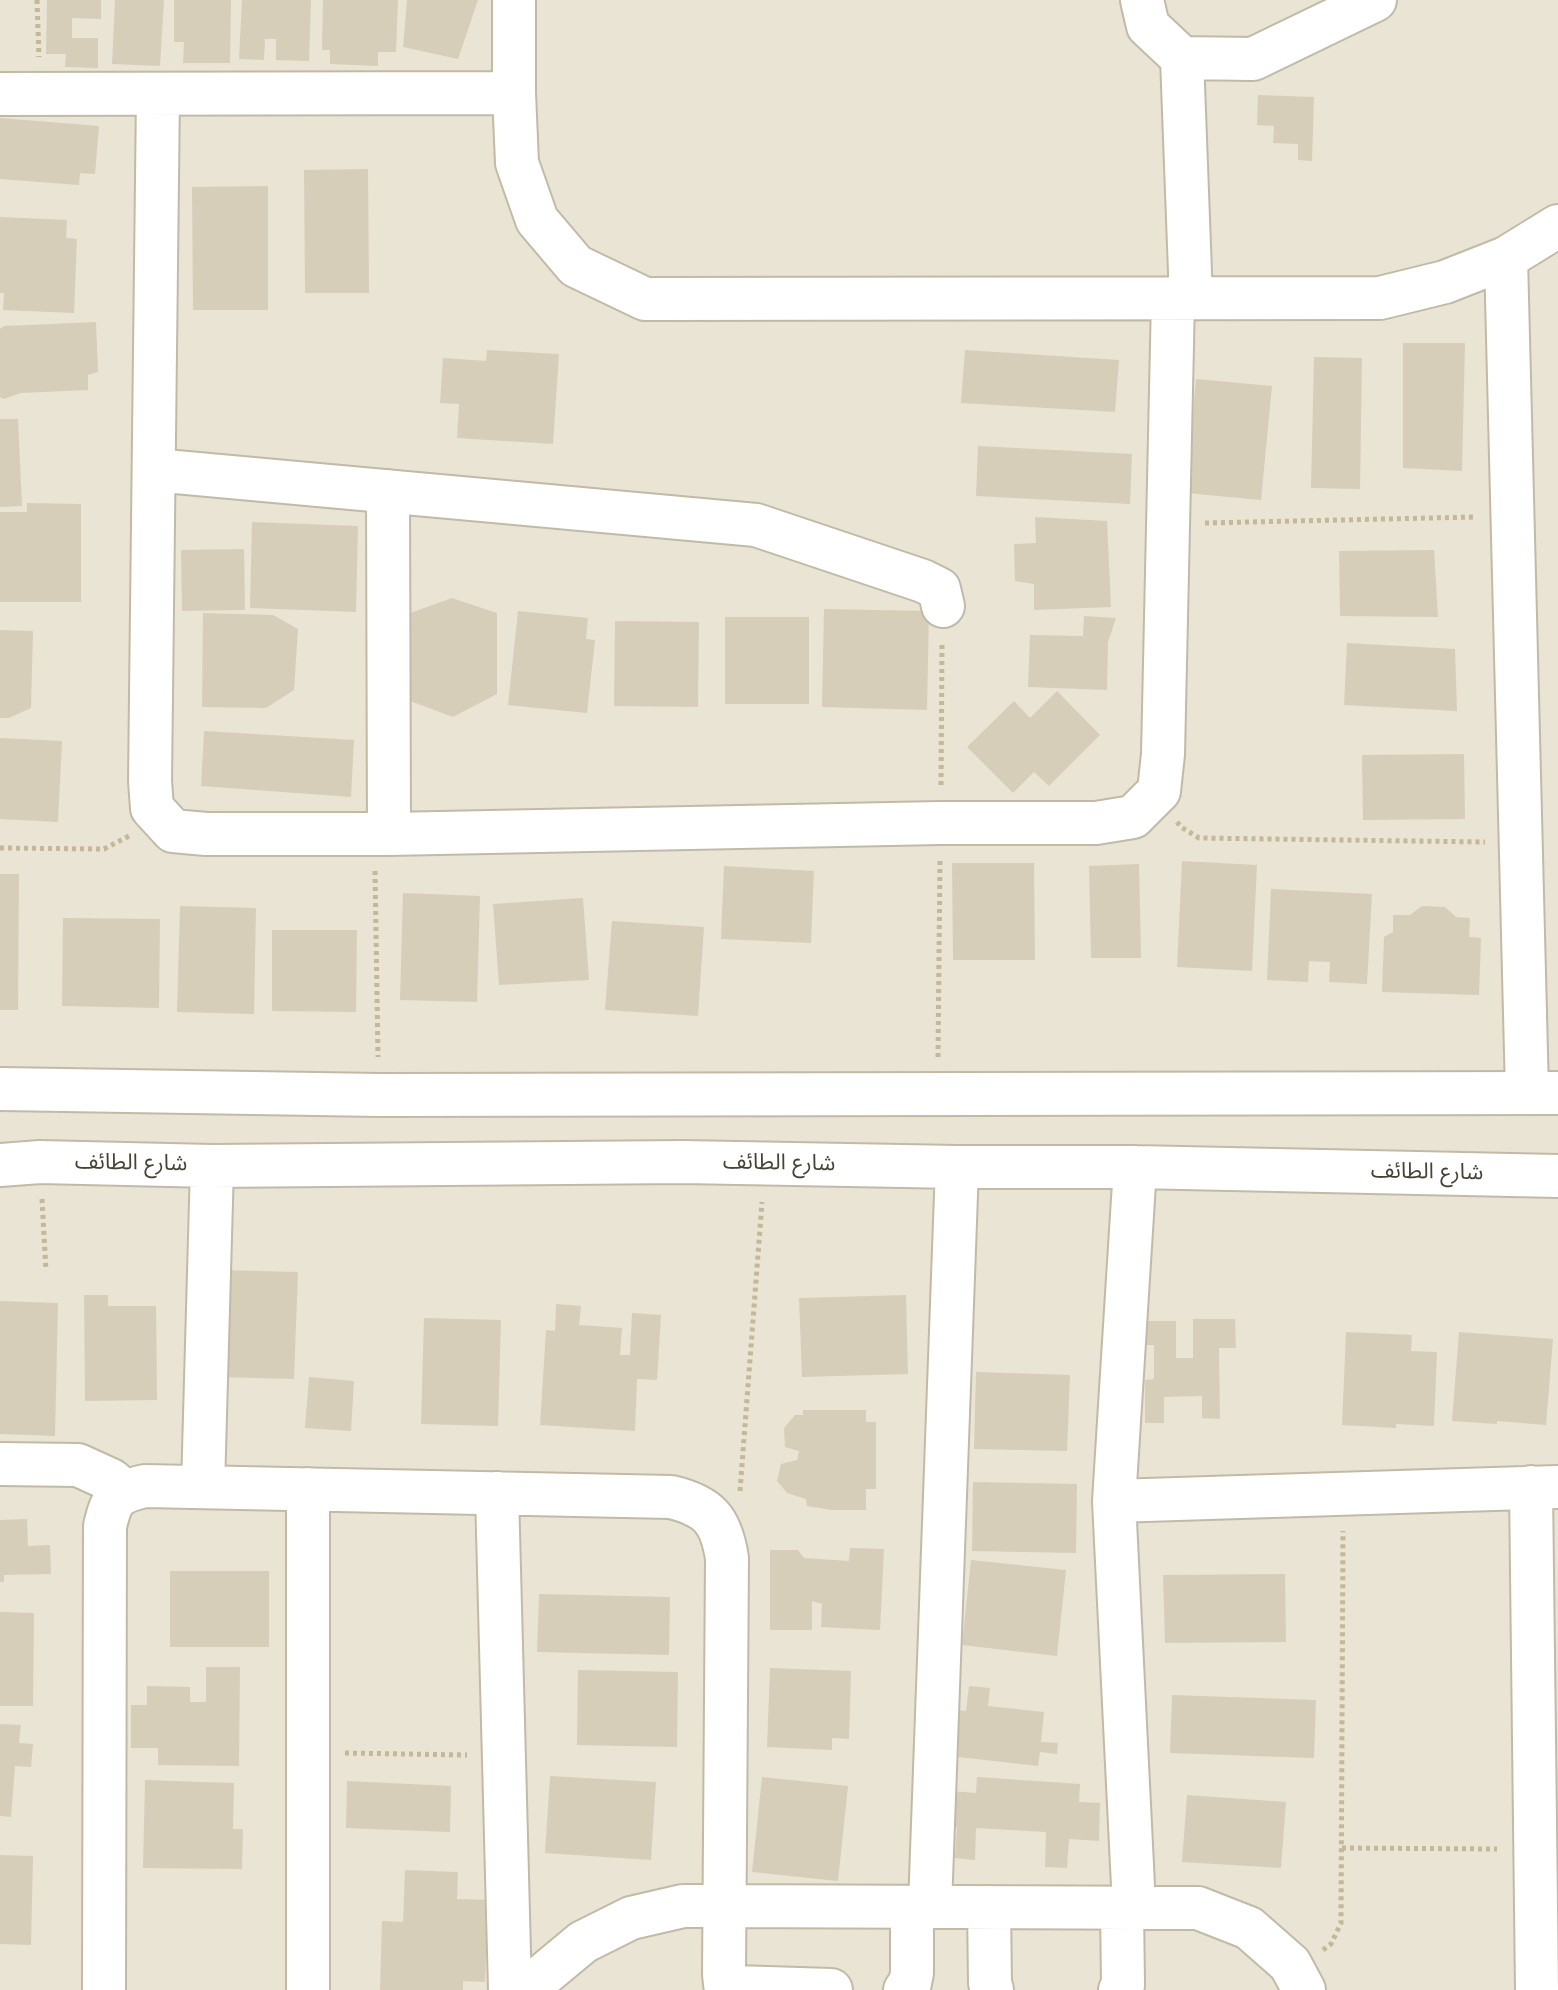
<!DOCTYPE html>
<html>
<head>
<meta charset="utf-8">
<style>
	body { margin:0 }
	canvas { display:block; background:#f4f1e5 }
</style>
</head>
<body>
<canvas width="1558" height="1990"></canvas>
<script>
const ctx = document.querySelector('canvas').getContext('2d');
ctx.lineJoin = 'round';
function fillPath(path, color) { ctx.fillStyle = color; ctx.fill(path, 'evenodd'); }
function trace(path, color, width, dash) { ctx.strokeStyle = color; ctx.lineWidth = width; ctx.lineCap = dash ? 'butt' : 'round'; ctx.setLineDash(dash || []); ctx.stroke(path); }
function drawText(font, color, halo, rows, align = 'center') {
  ctx.font = font + ' Jost,"Noto Sans Arabic",sans-serif'; ctx.lineWidth = 6; ctx.setLineDash([]); ctx.textBaseline = 'middle'; ctx.strokeStyle = halo; ctx.fillStyle = color; for (const [text, x, y, turn = 0] of rows) {
    ctx.save(); ctx.translate(x, y); ctx.rotate((+turn || 0) * Math.PI / 180); ctx.textAlign = isNaN(turn) ? turn : align; if (halo) ctx.strokeText(text, 0, 0); ctx.fillText(text, 0, 0); ctx.restore();
  }
}
fillPath(new Path2D(`
	M0,0H1558V1990H0Z`), '#e9e4d3');
fillPath(new Path2D(`
	M47,0H101V19L72,18V38H98V68L65,67L66,54H46Z
	M115,0H164L160,66L112,64Z
	M174,0H231L230,63H183L184,42H174Z
	M242,0H311L309,61L276,60V39H265L264,60L239,59Z
	M323,0H398L396,52H378V66L330,64V50H322Z
	M407,0H478L458,59L403,47Z
	M1258,95L1314,97L1312,161L1298,160V144L1273,143L1274,126L1257,125Z
	M0,118L99,126L95,174L80,173L79,185L0,179Z
	M368,169L369,293H305L304,170Z
	M268,186V310H193L192,187Z
	M0,217L67,220L66,238L77,239L74,313L3,310L4,293H0Z
	M96,322L98,372L88,375V390L21,393L4,399L0,397V329L4,326Z
	M1403,343H1465L1462,471L1403,468Z
	M487,350L559,354L553,444L457,438L459,404L440,403L443,358L486,361Z
	M965,350L1119,360L1115,412L961,403Z
	M1314,357L1362,358L1360,489L1311,488Z
	M1196,379L1272,386L1261,500L1186,493Z
	M0,419H18L22,506L0,507Z
	M978,446L1132,454L1130,504L976,496Z
	M27,503L81,504V602H0V512H27Z
	M1035,517L1107,521L1111,607L1034,610V584L1015,581L1014,544L1036,543Z
	M252,522L358,526L356,612L250,608Z
	M244,549L245,610L182,611L181,550Z
	M1434,550L1438,617L1340,616L1339,551Z
	M452,598L497,613V694L453,717L405,699L402,616Z
	M824,609L929,611L927,710L822,707Z
	M518,611L588,618L586,639L595,640L587,713L508,705Z
	M203,613L273,615L298,629L294,690L266,708L202,707Z
	M1084,616L1116,618L1108,642L1107,690L1028,687L1030,635L1083,636Z
	M725,617H809V704H725Z
	M615,621L699,622L698,707L614,706Z
	M0,630L33,631L31,708L9,718H0Z
	M1347,643L1455,649L1457,711L1344,705Z
	M1057,691L1100,735L1049,786L1034,772L1013,793L967,747L1014,701L1030,718Z
	M204,731L354,740L351,797L201,786Z
	M0,738L62,741L58,822L0,819Z
	M1464,754L1465,819L1363,820L1362,755Z
	M1182,861L1257,865L1252,971L1177,967Z
	M952,863H1034L1035,960H953Z
	M1139,864L1141,958H1091L1089,866Z
	M724,866L814,871L811,943L721,939Z
	M0,874H19L18,1010H0Z
	M1271,889L1372,894L1367,984L1329,982L1330,962L1309,961L1308,982L1267,980Z
	M403,893L480,896L477,1002L400,1000Z
	M583,898L589,980L499,985L493,904Z
	M180,906L256,908L254,1014L177,1012Z
	M1422,906L1445,907L1456,917L1470,918L1469,937L1481,938L1479,995L1382,992L1384,937L1393,932V915H1410Z
	M63,918L160,919L159,1008L62,1006Z
	M612,921L704,927L698,1016L605,1010Z
	M272,930H357L356,1012L272,1011Z
	M220,1270L298,1272L294,1379L218,1377Z
	M84,1295H108V1306H156L157,1400L85,1401Z
	M906,1295L908,1374L802,1377L799,1298Z
	M0,1301L58,1303L55,1436L0,1434Z
	M556,1304L581,1306L579,1325L622,1328L620,1355H630L632,1313L661,1315L657,1380L637,1379L635,1431L540,1425L546,1330L555,1331Z
	M424,1318L501,1320L498,1426L421,1424Z
	M1193,1319H1235L1236,1348H1219L1220,1419L1202,1418V1396L1164,1397V1423H1145V1380L1154,1379V1345H1139V1321H1176V1358H1193Z
	M1346,1332L1412,1335L1411,1351L1437,1352L1434,1426L1396,1424V1428L1342,1425Z
	M1459,1332L1553,1339L1546,1425L1497,1421V1424L1452,1421Z
	M976,1372L1070,1375L1067,1451L974,1449Z
	M309,1377L354,1381L351,1431L305,1428Z
	M803,1410H866V1422H876V1489H866V1510H832L807,1506L806,1499L787,1493L777,1481L781,1464L797,1460L799,1451L785,1447L784,1428L795,1415H803Z
	M973,1482L1077,1484L1076,1553L972,1551Z
	M27,1519L28,1546L50,1545L51,1574L4,1575V1582H0V1520Z
	M850,1548L884,1549L880,1630L821,1627L822,1604L812,1601V1630H770V1550H798L804,1558L849,1561Z
	M971,1560L1066,1570L1057,1656L962,1645Z
	M170,1571H269V1647H170Z
	M1285,1574L1286,1642L1165,1643L1163,1575Z
	M539,1594L670,1597L669,1655L537,1652Z
	M0,1612L34,1613L33,1706H0Z
	M206,1667H240L239,1766L158,1765V1748H131V1705H147V1686L190,1687V1702H206Z
	M770,1668L851,1671L849,1739L832,1738V1750L767,1747Z
	M578,1670L678,1672L677,1747L577,1745Z
	M969,1686L990,1688L988,1706L1044,1712L1041,1742L1058,1743L1057,1754L1040,1752L1038,1766L958,1757L959,1747L952,1746L957,1710L966,1711Z
	M1172,1695L1316,1700L1314,1758L1170,1753Z
	M0,1724L21,1725L19,1743L33,1744L31,1767L15,1766L11,1817L0,1816Z
	M550,1776L656,1782L651,1860L545,1853Z
	M762,1777L848,1786L838,1881L752,1872Z
	M977,1777L1080,1784L1079,1802L1100,1803L1099,1841L1069,1839L1067,1868L1045,1867L1046,1832L976,1828L975,1860L955,1858L957,1827L950,1832L952,1791L976,1793Z
	M145,1780L234,1783L233,1829H243L242,1869L143,1868Z
	M347,1781L451,1786L450,1832L346,1828Z
	M1187,1795L1286,1802L1281,1868L1182,1862Z
	M0,1855L33,1856L31,1945L0,1944Z
	M405,1870L458,1872L457,1899L488,1900L485,1982L463,1981V1990H380L382,1921L403,1922Z`), '#d7ceba');
const minor = new Path2D(`
	M514,0V93L517,163L537,220L576,266L645,299L1380,298L1445,282L1506,258L1558,226
	M1142,0L1148,26L1182,58L1253,59L1375,0
	M1182,58L1191,299
	M0,94L514,93
	M158,94L150,781L152,808L173,831L206,834H389L940,823H1096L1133,817L1159,791L1163,754L1173,299
	M1506,258L1527,1093
	M154,470L756,525L923,581L939,589L943,606
	M388,491L389,834
	M0,1089L379,1095L1558,1093
	M0,1165L40,1162L212,1166L683,1162L957,1167H1135L1558,1176
	M0,1464L78,1465L111,1480L124,1491
	M203,1487L212,1166
	M1531,1487L1537,1990
	M497,1493L510,1990
	M1114,1501L1557,1487
	M930,1906L957,1167
	M1134,1906L1114,1501L1135,1167
	M989,1907L990,1983L992,1990
	M104,1990L105,1526C112,1497 116,1493 145,1486L671,1497C709,1506 721,1520 727,1558L724,1974L725,1984L735,1987L831,1990
	M308,1990V1489
	M532,1990L541,1977L583,1942L631,1918L683,1906H724L1198,1908L1249,1928L1290,1964L1304,1990
	M905,1990L910,1983L912,1973V1907
	M1120,1990L1123,1985L1122,1908`);
trace(minor, '#c1baa7', 46);
trace(new Path2D(`
	M37,0L39,57
	M1205,523L1475,517
	M941,785L942,643
	M1177,822L1181,827L1199,838L1485,842
	M0,848L104,849L129,836
	M375,871L378,1057
	M938,1057L940,859
	M42,1199L46,1271
	M740,1491L762,1202
	M345,1753L467,1755
	M1342,1848L1497,1849
	M1323,1950L1331,1944L1341,1923L1343,1531`), '#c4b897', 5, [4, 4]);
trace(minor, '#fff', 42);
drawText('22px', '#474234', '#fff', [
	["شارع الطائف",131,1164,1],
	["شارع الطائف",779,1164,1],
	["شارع الطائف",1427,1173,1]
]);
</script>
</body>
</html>
